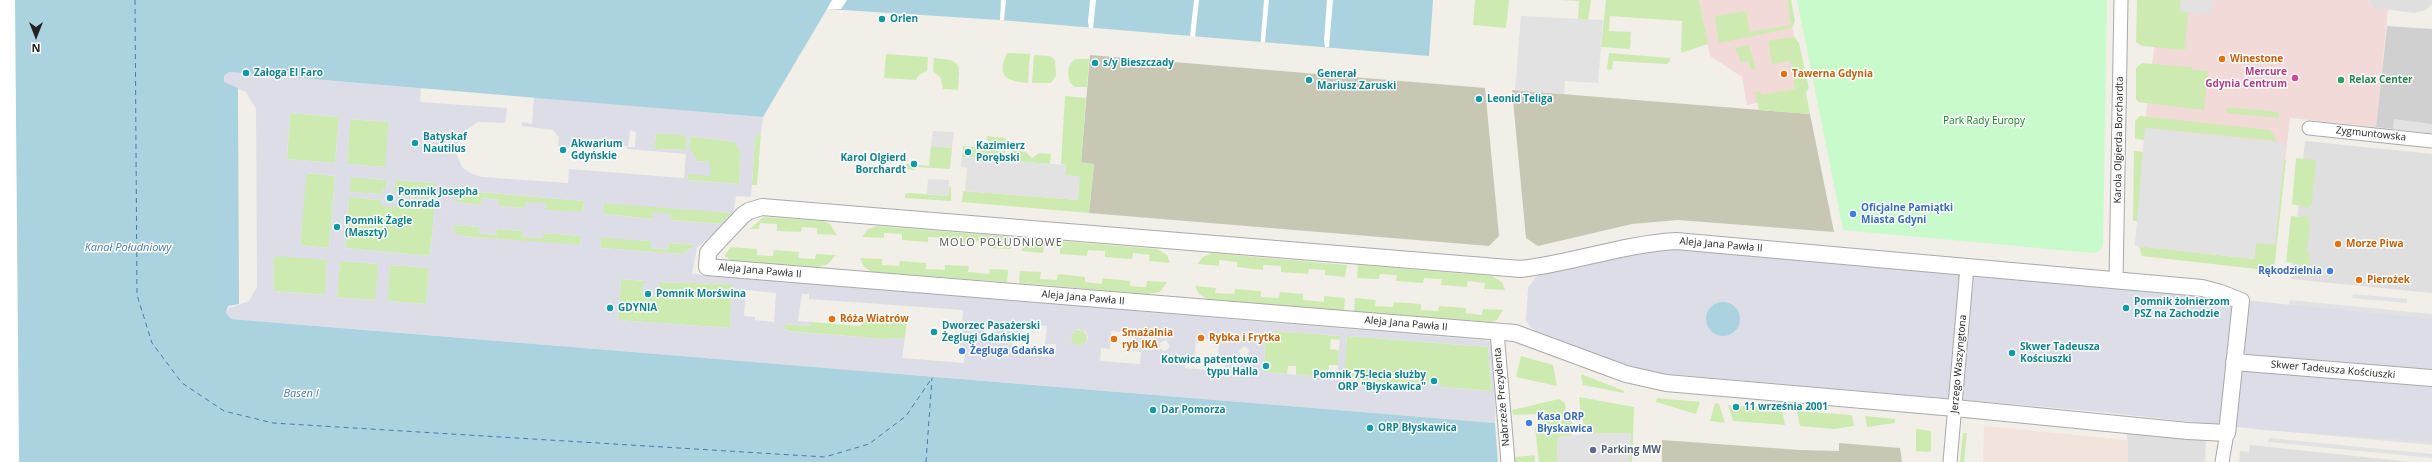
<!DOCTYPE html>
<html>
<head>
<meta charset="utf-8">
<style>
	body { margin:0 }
	#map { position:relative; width:2432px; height:462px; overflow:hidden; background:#f2efe9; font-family:"Open Sans",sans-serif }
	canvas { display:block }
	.north { position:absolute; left:16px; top:16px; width:40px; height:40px; -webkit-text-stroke:3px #fff; paint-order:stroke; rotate:180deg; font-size:11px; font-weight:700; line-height:16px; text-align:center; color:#222 }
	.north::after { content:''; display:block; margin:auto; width:14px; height:18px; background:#222; clip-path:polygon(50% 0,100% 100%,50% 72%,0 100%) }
</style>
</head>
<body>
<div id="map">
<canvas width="2432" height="462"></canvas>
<div class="north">N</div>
</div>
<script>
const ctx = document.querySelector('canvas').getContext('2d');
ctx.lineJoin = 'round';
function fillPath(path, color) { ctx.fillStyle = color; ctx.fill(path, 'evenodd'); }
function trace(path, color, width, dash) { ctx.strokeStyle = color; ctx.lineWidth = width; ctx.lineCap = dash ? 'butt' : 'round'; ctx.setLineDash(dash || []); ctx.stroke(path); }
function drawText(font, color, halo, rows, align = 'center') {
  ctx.font = font + ' "Open Sans",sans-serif'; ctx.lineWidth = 3; ctx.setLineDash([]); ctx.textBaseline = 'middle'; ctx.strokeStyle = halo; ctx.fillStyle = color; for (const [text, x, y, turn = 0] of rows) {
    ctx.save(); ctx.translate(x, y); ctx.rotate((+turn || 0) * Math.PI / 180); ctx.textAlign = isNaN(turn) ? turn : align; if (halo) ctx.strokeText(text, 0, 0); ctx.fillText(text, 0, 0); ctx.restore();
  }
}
fillPath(new Path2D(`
	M2369,0H2432V4L2426,10L2415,13L2373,8Z
	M2305,141L2432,154V293L2291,279Z
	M2127,433L2206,441L2205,462H2128Z
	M2250,445L2412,462H2239L2240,451L2249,452Z`), '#e0dfdf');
fillPath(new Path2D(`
	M1699,0H1787L1806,93L1747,105L1742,77L1710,56Z
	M2160,0H2369L2373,8L2388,9L2376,127L2290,118L2275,245L2135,246L2147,104Z`), '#f2dad9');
fillPath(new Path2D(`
	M2387,26L2432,29V133L2376,127Z`), '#d0d0d0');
fillPath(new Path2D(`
	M1984,426L2127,440L2128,462H1983Z`), '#f3e3dd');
fillPath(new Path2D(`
	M1090,55L1485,88L1499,236L1489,246L1089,213L1094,164L1081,163Z
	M1512,90L1810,114L1834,232L1678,220L1632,224L1538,246L1526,238Z
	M1662,440L1800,450L1839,451V443L1900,448L1902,462H1662Z`), '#c7c7b4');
fillPath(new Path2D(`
	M1475,0H1509L1506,28L1473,25Z
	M1560,0H1591L1588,20L1578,19L1579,1Z
	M1606,0H1699L1708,44L1681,53L1682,21L1610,16L1609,31L1631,32L1630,49L1601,47Z
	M1787,0H1791L1795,21L1792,28L1719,43L1715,16L1746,11L1750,32L1791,25Z
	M2137,0H2181L2180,11L2188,12L2185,50L2142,46L2136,42Z
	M1794,37L1799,43L1809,88L1806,93L1810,114L1759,110L1755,92L1760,91L1761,95L1795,89L1790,61L1772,64L1768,41Z
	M1749,45L1756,69L1751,70L1749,61L1741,63L1735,48Z
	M1007,53L1030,54L1028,83C1006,81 996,76 1007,53Z
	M1609,53L1670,58V61L1667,64L1613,61L1612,70L1607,69Z
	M886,54L928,57L927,71L919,75L916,80L884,78Z
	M1034,55L1050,56L1055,60L1056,76L1051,83H1032Z
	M934,58C963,60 960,64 958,90L943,89L941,78L933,71Z
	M1075,59H1089L1087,87H1075L1070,83C1067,74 1067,65 1075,59Z
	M2142,63L2192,67V70L2208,71L2204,110L2138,102L2136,99V68Z
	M1065,96L1086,98L1081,162L1094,164L1089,213L962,202L963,191L1078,200L1065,175L1066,165L1061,164Z
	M2227,107L2279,112V118L2226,113Z
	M290,113L339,117L335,163L287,159Z
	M2140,116L2270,130L2277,141L2146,128L2145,140L2135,139V121Z
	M350,119L389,122L386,167L347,164Z
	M656,133L687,135L686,150L654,149Z
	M761,133L757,185H752L755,138Z
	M690,136L735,142L741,152L739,184L687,180L688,174L710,175V162L696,161V158L689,149Z
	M986,136L1006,138L1005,147L990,146Z
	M931,146L952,148L950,169L916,167L915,170L905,169V164L929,166Z
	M963,146L1005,150V160L969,157L970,150H966V157H962Z
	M1013,150L1026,152L1032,158L1039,153L1051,154L1050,164L1013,161Z
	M2134,151L2144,152L2138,221H2133Z
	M2296,158L2316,160L2312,203L2309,208L2292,204Z
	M2284,159L2286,160L2274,271L2142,256L2139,246L2254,259L2256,243L2275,244Z
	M306,173L335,176L329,248L300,245Z
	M351,177L387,180L386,190L382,194L349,192Z
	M395,180L436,183L435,199L398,196L394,190Z
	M949,186L951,188V201L905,198V194L910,193L948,196Z
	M467,191L584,201L583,213L545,210L527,202L526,208L499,206V200L482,198L481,205L455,202L458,194Z
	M349,197L382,200L397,207V201L435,204L430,256L345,248Z
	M604,202L732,213L720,224L671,220V214L653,219L603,214Z
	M2308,215L2310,222L2307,252L2310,253L2309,265L2286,262L2291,216L2300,217Z
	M763,217L823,221L830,224L837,235L817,234V228L802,227L801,232L777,231V224L760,223L759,229H750Z
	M453,225L479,227V233L496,235L497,229L524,231L523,237L543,238V233L581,236L580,246L462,236L456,234Z
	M877,226L1012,237L1011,249L990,248L991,242L973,241L972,246L946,244L947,238L928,237V242L902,240V234L884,233V238L862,237L868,229Z
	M601,237L651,241V248L668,249L669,243L695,245L682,254L600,248Z
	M1023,238L1157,249L1167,255L1170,263L1149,261L1150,255L1133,253L1132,259L1105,257V251L1088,250L1087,256L1060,254V248L1044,246L1043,253L1022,251Z
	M731,247L757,249V255L773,256L774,250L799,252L798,258L815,259L816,254L836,255L828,264L818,267L733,261L724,256Z
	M1212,253L1347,265L1345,277L1325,275V270L1309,269L1308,274L1281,272V266L1263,265V270L1237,267V262L1219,260V266L1197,264L1203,257Z
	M278,255L327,260L325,295L274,291L273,259Z
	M860,258L882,259V265L899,266L900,261L926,263V269L945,270V265L969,266L968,272L989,274L990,269L1008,270L1007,282L872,272L864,267Z
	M340,261L378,264L376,300L337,297Z
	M390,265L429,268L426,304L387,301Z
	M1358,265L1492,276L1502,282L1505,290L1484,289L1485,283L1468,281L1467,287L1441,285L1442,279L1424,278L1423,283L1396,281L1397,275L1380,274L1379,279L1357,278Z
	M1020,271L1041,272L1040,279L1057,280L1058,274L1085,277V282L1102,284V278L1130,281V286L1146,287L1147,281L1167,282L1160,292L1147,294L1019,283Z
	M621,279L646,281L658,296L660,290L657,282L732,284L730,328L618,320Z
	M1195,286L1216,288L1215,293L1234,294L1235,289L1261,291V297L1279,298L1280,292L1303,294V300L1324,302V296L1345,298L1344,311L1207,299L1199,294Z
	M1355,298L1376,300L1375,306L1393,307L1394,302L1421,304V310L1438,311L1439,306L1466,308V313L1482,315L1483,309L1503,310L1497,320L1491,322L1354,312Z
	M862,317L907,320L905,338L883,339L787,331L784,327V324L811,326V322L861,326Z
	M1071 338a8 8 0 1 1 16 0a8 8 0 1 1-16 0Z
	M1276,331L1340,336V340L1331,339L1330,349L1339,350L1338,365H1329L1328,373L1337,374V378L1296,375V366H1288L1287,374L1263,372V369H1270L1271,363L1264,362L1266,337Z
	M1347,336L1488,347L1492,391L1441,387L1428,382V386L1344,379V375H1347L1348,369H1344Z
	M1521,356L1553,365L1557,386L1516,377Z
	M1581,374L1624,391V393L1583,385Z
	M1579,397L1634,407L1632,462H1629L1631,433H1594C1579,425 1581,412 1579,397Z
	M1657,398L1700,402L1696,414L1656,402Z
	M1559,399L1565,403L1567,418H1571L1574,431L1571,436L1558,437L1557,462H1539L1535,427L1539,426L1537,414L1513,415L1512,410Z
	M1715,403L1719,404L1725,423L1710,421Z
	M1728,405L1782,409L1785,425L1733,421Z
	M1797,411L1852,415L1854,426L1834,429L1800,426Z
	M1865,416L1895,419V423L1867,427Z
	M1916,429L1931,431V451L1928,452L1916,451Z
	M1963,433H1967L1964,462H1960Z
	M1535,455V462H1515V457Z`), '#cdebb0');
fillPath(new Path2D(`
	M1797,0H2107L2103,246L2098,252L2093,253L1843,230Z`), '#c8facc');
fillPath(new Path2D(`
	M2181,0H2213L2212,14L2180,11Z
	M1521,16L1603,20L1598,83L1565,81L1564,94L1515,90Z
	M2394,119L2432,124V133L2393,129Z
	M2145,128L2285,143L2275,245L2256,243L2254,259L2135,246Z
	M933,131L954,132L952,148L931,146Z
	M962,157L1066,165L1065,175L1080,176L1078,200L965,191L967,168L961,167Z
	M928,179L949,180L948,196L927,194Z
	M873,286L1005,296V301L873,289Z
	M2353,294L2407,299V303L2352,298Z
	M1029,298L1245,315V320L1029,303Z
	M2290,300L2432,314V323L2289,309Z
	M1291,320L1349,324L1348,329L1291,324Z
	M1359,325L1485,335V340L1358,330Z
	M2280,424L2432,437V445L2279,431Z
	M1593,433H1631L1629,462H1557L1558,437Z
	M2269,438L2432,454V458L2268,442Z`), '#e2e2e2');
fillPath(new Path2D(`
	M229,72L421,88L420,102L507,108L505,123L478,122L463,132L458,140L457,155L462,167L470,173L482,177L568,183L569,169L684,178L686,154L627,149V146H622L621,148L570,144V147L558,146L559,137L553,130L522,126V122L532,124L534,97L763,117L761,133L755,138L751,197L736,196L733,216L697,248L692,274L1492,341L1496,387L1495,423L231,319L226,313L229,308L249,301L257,287L256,109L246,92L224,83V76ZM290,113L339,117L335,163L287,159ZM350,119L389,122L385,167L347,164ZM630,131L636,132L635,147H628ZM656,133L687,136L686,150L654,149ZM690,136L735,142L741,152L739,184L687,180L688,174L710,176V162L696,161V158L689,149ZM307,173L335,176L329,248L300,245ZM351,177L387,180L386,189H382V194L350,192ZM395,180L436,183L435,199L398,196V190H394ZM467,191L584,201L583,212L546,210V203L526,202L525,208L499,206V200L482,198L481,205L455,202L458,194ZM349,197L381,200V206L397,207L398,201L435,204L430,256L345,248ZM604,203L731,213H732L720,224L671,220V214L653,212V219L603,214ZM453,225L479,227V233L496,235L497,229L523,231V237L543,238V233L581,236L580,245L462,236L456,233ZM601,238L651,241V248L668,249L669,243L695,245L682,254L600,248ZM278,256L327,260L325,295L274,291L273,259ZM340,261L378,264L375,300L337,297ZM390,265L429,268L426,304L388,301ZM621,279L646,281L642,286V292L646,297L652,298L659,293L660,287L658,282L732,284L730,328L618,320ZM746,290L776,293L774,322L755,320V317L744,316ZM802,294H809V299L963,310L960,348L965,349L964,363L902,358L905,338L883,339L786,331L784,324L811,326V322L798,321ZM1023,324L1047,326L1045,344H1056L1055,357L1011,354L1012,341H1022ZM989,326L993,328L995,332L990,337L986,336L984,331ZM1078,329L1086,332L1088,337L1086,343L1079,346L1074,344L1071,339L1072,334ZM1111,331L1134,333L1132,351L1141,352L1140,364L1100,361L1101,348L1110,349ZM1276,331L1340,336L1337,378L1263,372L1266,337ZM1347,336L1488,347L1492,391L1441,387V383L1428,382V386L1344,379ZM1196,338L1219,340L1218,358H1226L1225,371L1185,368L1186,355L1195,356ZM1166,340L1170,346L1167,350L1163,351L1160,348V343ZM1244,346L1249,350L1248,355L1245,357L1241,356L1239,351Z
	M1680,248L1847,265L1946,270L2432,319V442L2264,430L2102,412L1657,373L1620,363L1537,332L1531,328L1526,320L1528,288L1538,274L1624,253Z`), '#dddde8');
fillPath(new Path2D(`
	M0,0H1433L1429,56L1000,20L827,9L763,117L229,72L224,76V82L238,88L239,304L228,306L226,313L231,319L1495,423L1498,462H0Z
	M1706 319a17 17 0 1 1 34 0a17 17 0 1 1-34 0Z`), '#aad3df');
fillPath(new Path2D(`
	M0,0H15L19,462H0Z
	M832,0H847L841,9H827Z
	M1001,0H1006L1004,20H1000Z
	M1090,0H1096L1093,28H1089L1088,22Z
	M1194,0H1199L1195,37L1190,36Z
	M1264,0H1269L1265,42H1261V37Z
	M1327,0H1333L1329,47H1325L1324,41Z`), '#fff');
trace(new Path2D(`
	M135,0L137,295L152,343L182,383L224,411L273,423L825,457L869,444L906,416L932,378
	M926,462L932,378`), '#4a7aab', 1, [5, 4]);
const minor = new Path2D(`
	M2309,128L2432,141
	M2116,281L2121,0
	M1497,332L1508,462
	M1950,462L1967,267
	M2222,462L2227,433`);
const tertiary = new Path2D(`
	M762,207L1521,269C1573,263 1623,244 1676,241L2202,288L2221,293L2241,301L2227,433L2188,431L1955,408L1666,383L1626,374L1515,333L707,267L708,253L711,249L743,215L749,211Z
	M2234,362L2432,378`);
trace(minor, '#a9a9a9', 15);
trace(tertiary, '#a9a9a9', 18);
trace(minor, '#fff', 13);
trace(tertiary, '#fff', 16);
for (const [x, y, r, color] of [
	[882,19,4,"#0f9aa8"],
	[2222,59,4,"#e8710a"],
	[1095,63,4,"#0f9aa8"],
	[246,73,4,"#0f9aa8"],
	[1784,74,4,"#e8710a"],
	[2295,78,4,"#d1479c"],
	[1309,80,4,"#0f9aa8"],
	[2341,80,4,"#2e9e5b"],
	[1479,99,4,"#0f9aa8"],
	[415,143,4,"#0f9aa8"],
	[563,150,4,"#0f9aa8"],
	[968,152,4,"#0f9aa8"],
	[914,164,4,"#0f9aa8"],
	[390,198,4,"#0f9aa8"],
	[1853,214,4,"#3f7fe0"],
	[337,227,4,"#0f9aa8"],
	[2338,244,4,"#e8710a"],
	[2330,271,4,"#3f7fe0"],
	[2359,280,4,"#e8710a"],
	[648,294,4,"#0f9aa8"],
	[610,308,4,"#0f9aa8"],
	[2126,308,4,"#0f9aa8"],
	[832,319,4,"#e8710a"],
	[934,332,4,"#0f9aa8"],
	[1201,338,4,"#e8710a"],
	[1114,339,4,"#e8710a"],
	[962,351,4,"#3f7fe0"],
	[2012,353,4,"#0f9aa8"],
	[1266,366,4,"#0f9aa8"],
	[1434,381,4,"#0f9aa8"],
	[1736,407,4,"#0f9aa8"],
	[1153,410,4,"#0f9aa8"],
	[1529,423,4,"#3f7fe0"],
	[1370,428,4,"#0f9aa8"],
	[1593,450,4,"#5c6f8a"]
]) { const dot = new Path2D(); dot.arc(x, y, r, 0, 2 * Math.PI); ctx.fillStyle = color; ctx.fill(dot); trace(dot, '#fff', 1.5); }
drawText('bold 10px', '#0d838f', '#fff', [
	["Orlen",890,19],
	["s/y Bieszczady",1103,63],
	["Załoga El Faro",254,73],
	["Generał",1317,74],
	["Mariusz Zaruski",1317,86],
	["Leonid Teliga",1487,99],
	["Batyskaf",423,137],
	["Nautilus",423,149],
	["Akwarium",571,144],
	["Gdyńskie",571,156],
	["Kazimierz",976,146],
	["Porębski",976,158],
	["Karol Olgierd",906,158,"right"],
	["Borchardt",906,170,"right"],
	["Pomnik Josepha",398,192],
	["Conrada",398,204],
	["Pomnik Żagle",345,221],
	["(Maszty)",345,233],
	["Pomnik Morświna",656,294],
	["Pomnik żołnierzom",2134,302],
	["PSZ na Zachodzie",2134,314],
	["GDYNIA",618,308],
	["Dworzec Pasażerski",942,326],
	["Żeglugi Gdańskiej",942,338],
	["Skwer Tadeusza",2020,347],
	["Kościuszki",2020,359],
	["Kotwica patentowa",1258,360,"right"],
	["typu Halla",1258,372,"right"],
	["Pomnik 75-lecia służby",1426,375,"right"],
	["ORP \"Błyskawica\"",1426,387,"right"],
	["11 września 2001",1744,407],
	["Dar Pomorza",1161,410],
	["ORP Błyskawica",1378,428]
], 'left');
drawText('bold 10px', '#c56008', '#fff', [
	["Winestone",2230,59],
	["Tawerna Gdynia",1792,74],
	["Morze Piwa",2346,244],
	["Pierożek",2367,280],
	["Róża Wiatrów",840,319],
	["Smażalnia",1122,333],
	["ryb IKA",1122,345],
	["Rybka i Frytka",1209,338]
], 'left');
drawText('bold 10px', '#b23c85', '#fff', [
	["Mercure",2287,72],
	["Gdynia Centrum",2287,84]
], 'right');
drawText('bold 10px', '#27864d', '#fff', [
	["Relax Center",2349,80]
], 'left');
drawText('10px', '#0c8416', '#fff', [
	["Park Rady Europy",1984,121]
]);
drawText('10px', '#222', '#fff', [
	["Zygmuntowska",2371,134,6],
	["Karola Olgierda Borchardta",2119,140,-89],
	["Aleja Jana Pawła II",1721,245,5],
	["Aleja Jana Pawła II",760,271,5],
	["Aleja Jana Pawła II",1083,298,5],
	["Aleja Jana Pawła II",1406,324,5],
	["Jerzego Waszyngtona",1959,364,-85],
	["Skwer Tadeusza Kościuszki",2333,370,5],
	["Nabrzeże Prezydenta",1502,397,-95]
]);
drawText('bold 10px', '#366cbe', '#fff', [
	["Oficjalne Pamiątki",1861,208],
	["Miasta Gdyni",1861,220],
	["Rękodzielnia",2322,271,"right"],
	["Żegluga Gdańska",970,351],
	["Kasa ORP",1537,417],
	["Błyskawica",1537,429]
], 'left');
drawText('bold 10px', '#4e5e75', '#fff', [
	["Parking MW",1601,450]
], 'left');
ctx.letterSpacing = '1px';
drawText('11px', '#555', '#fff', [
	["MOLO POŁUDNIOWE",1001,243]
]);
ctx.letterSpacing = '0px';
drawText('italic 11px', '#4a7aab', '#fff', [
	["Kanał Południowy",128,248],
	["Basen I",301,394]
]);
</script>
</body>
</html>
